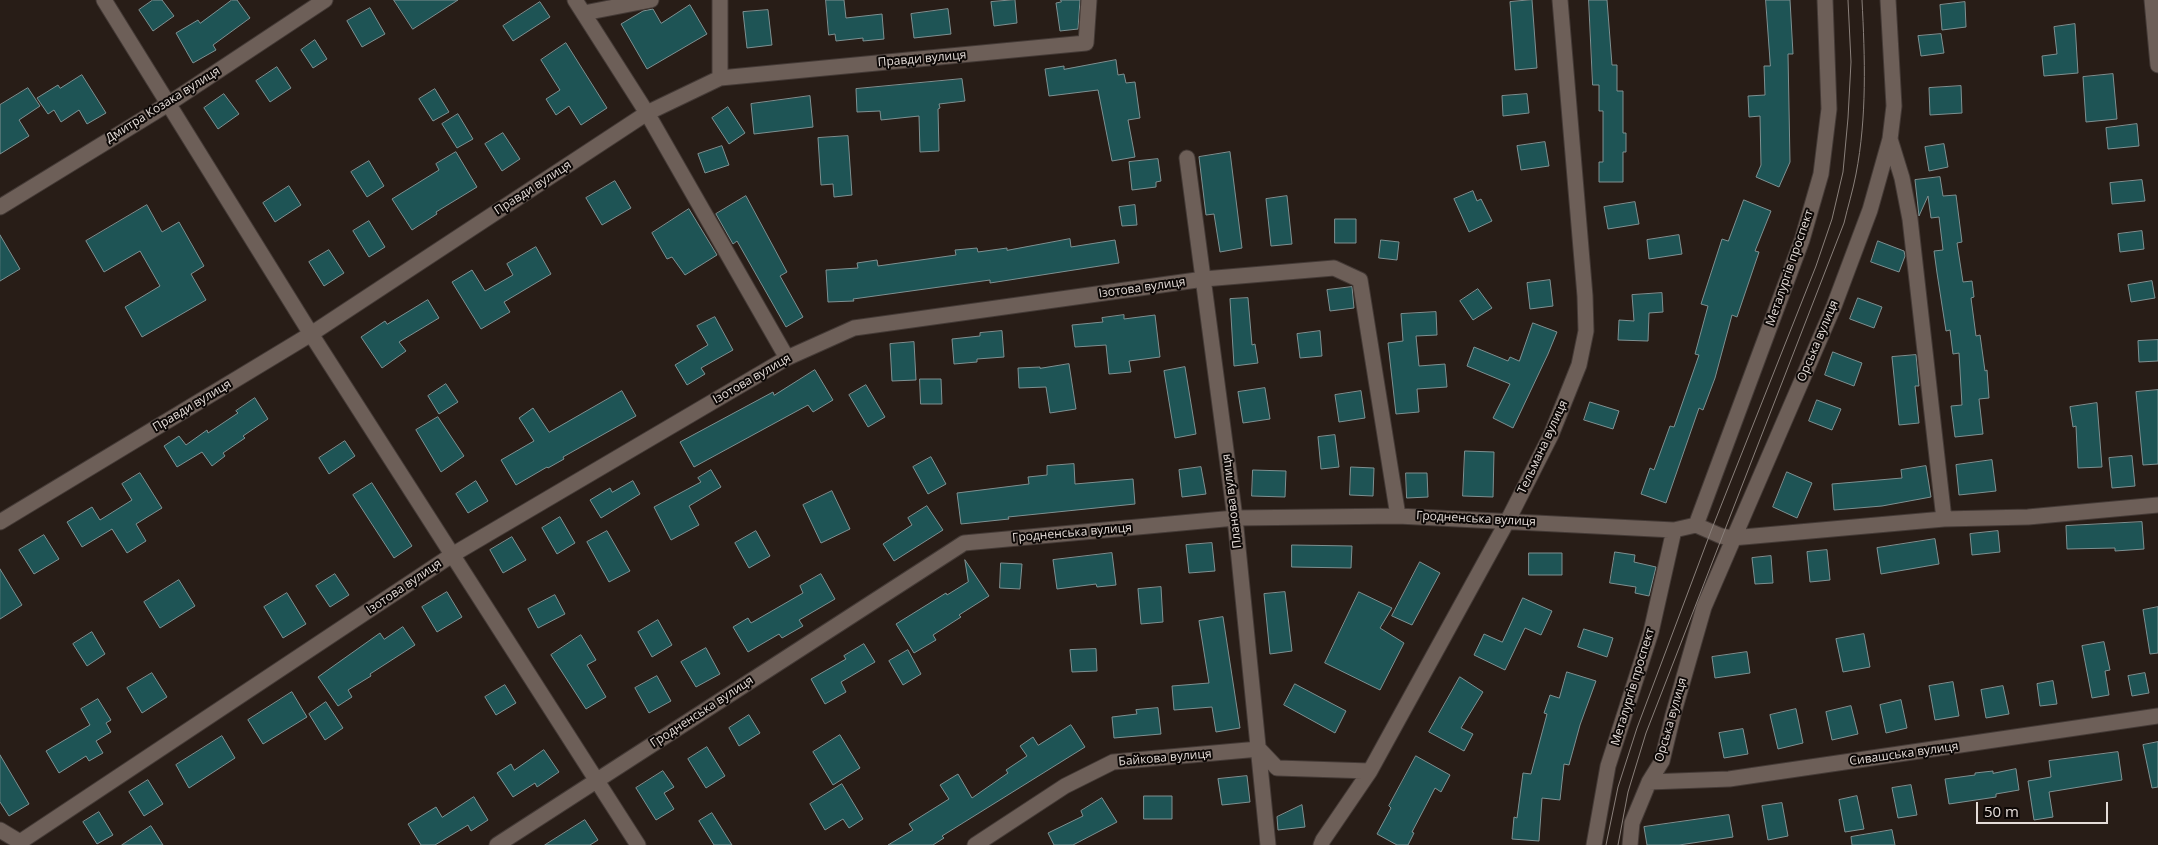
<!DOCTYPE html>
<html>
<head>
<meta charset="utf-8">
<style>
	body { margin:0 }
	#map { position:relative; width:2158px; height:845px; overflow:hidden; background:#281d17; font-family:"Open Sans",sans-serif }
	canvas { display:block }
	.scale { position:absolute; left:1976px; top:802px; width:132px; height:22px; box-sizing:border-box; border:2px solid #e5ddd9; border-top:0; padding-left:6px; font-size:15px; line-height:18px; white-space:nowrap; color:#e5ddd9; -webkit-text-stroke:4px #0d0806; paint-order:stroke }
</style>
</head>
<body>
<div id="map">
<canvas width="2158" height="845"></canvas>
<div class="scale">50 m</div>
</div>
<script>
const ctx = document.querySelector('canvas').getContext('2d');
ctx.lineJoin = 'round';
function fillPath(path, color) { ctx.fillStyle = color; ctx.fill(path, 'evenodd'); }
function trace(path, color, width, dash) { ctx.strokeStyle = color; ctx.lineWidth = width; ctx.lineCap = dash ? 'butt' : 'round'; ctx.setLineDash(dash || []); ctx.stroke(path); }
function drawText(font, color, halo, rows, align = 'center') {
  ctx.font = font + ' "Open Sans",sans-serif'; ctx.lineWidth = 4; ctx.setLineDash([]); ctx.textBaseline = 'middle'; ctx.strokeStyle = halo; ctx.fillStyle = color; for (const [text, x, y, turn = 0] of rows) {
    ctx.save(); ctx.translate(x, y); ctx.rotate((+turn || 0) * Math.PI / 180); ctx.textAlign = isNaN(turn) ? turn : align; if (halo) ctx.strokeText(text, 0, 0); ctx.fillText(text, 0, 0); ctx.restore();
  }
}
const building = new Path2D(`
	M153,0H162L174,16L153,31L139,10Z
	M232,0H237L250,18L213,45L216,50L193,63L176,33L198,20L200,23Z
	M394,0H458L413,29Z
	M826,0H844L846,18L882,14L884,39L863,41V38L836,41L835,34L829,35Z
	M1015,0L1017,23L994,26L991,2Z
	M1061,0H1080L1078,29L1060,31L1056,3L1061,2Z
	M1532,0L1537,68L1515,70L1510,2Z
	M1589,0H1607L1612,65H1617V91H1623V133H1626V152H1623V182H1599V162H1603V111H1599V85H1593Z
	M1766,0H1790L1793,54H1788L1790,162L1779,187L1756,177L1761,165L1760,116L1749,117L1748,96L1765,95L1764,66H1770Z
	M540,2L550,17L513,41L503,26Z
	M1965,2L1966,27L1942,30L1940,5Z
	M690,5L707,34L647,69L621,24L643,11L653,9L661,23Z
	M370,8L385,34L362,47L347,21Z
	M948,9L951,34L914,38L911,14Z
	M768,10L772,45L747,48L743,12Z
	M2075,24L2078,73L2044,76L2042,56L2057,54L2054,27Z
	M1941,34L1944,53L1921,56L1918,36Z
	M315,40L327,59L313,68L301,50Z
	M566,43L607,108L581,125L569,106L556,115L546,99L560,90L541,60Z
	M1116,60L1118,75L1124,74L1126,83L1135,82L1140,118L1128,120L1135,157L1112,161L1098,90L1049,96L1045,69L1064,66V69Z
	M277,67L291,88L270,102L256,81Z
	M2113,74L2117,119L2086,122L2083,77Z
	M82,75L106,113L87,124L79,110L61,122L54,110L48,114L37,98L58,85L60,88Z
	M962,79L965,101L939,104L940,108L938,109L939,151L920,152L919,116L881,120L880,111L857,112L856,89Z
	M1961,86L1962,113L1930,115L1929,88Z
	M28,88L40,106L19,120L29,136L0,154V105Z
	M435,89L449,112L433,121L419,99Z
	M224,94L239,114L218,129L204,108Z
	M1527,94L1529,113L1503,116L1502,96Z
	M810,96L813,127L754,134L751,104Z
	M728,107L745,133L729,144L712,118Z
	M458,114L473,139L457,148L442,124Z
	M2137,124L2139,146L2108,149L2106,128Z
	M503,133L520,159L502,171L485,144Z
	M848,136L852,195L834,197L833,184L821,185L818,138Z
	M1545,142L1549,166L1521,170L1517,146Z
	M1944,144L1948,167L1929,171L1925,147Z
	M722,146L729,165L705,173L698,154Z
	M456,152L477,187L436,212L437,214L412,230L392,199L439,170L436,164Z
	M1230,152L1242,248L1220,252L1214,214L1206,215L1199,157Z
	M1158,159L1161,181L1156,182V187L1132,190L1129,162Z
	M369,161L384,186L367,197L351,172Z
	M1940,177L1943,196L1956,195L1962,242L1957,243L1963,282L1972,281L1974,297L1971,298L1976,336L1980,335L1985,371L1987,370L1989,398L1979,399L1983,434L1955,437L1951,406L1962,405L1959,353L1953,354L1950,330L1946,331L1937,273L1934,251L1943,250L1939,217L1931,218L1928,196L1919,216L1915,180Z
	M2142,180L2145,201L2112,204L2110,183Z
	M615,181L631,208L602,225L586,198Z
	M289,186L301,205L275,222L263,203Z
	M1473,191L1477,201L1481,199L1492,221L1469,232L1454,199Z
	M746,196L787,272L780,276L803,317L786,327L737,241L733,244L716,214Z
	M1287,196L1292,244L1271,246L1266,199Z
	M1744,200L1771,211L1755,251L1759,252L1737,317L1732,315L1715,378L1703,410L1699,408L1666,503L1641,494L1650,468L1654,470L1670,426L1674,427L1699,355L1695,354L1708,306L1701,304L1722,239L1728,241Z
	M1635,202L1639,224L1608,229L1604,207Z
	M147,205L162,232L179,222L204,266L191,274L206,300L142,337L125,307L160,286L140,251L104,272L86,241Z
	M1135,205L1137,225L1122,226L1119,207Z
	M689,209L717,255L685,275L672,257L667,259L652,233Z
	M1335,219H1356V243H1335Z
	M369,221L385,247L369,257L353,231Z
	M2142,231L2144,249L2120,252L2118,234Z
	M0,235L20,269L0,281Z
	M1679,235L1682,254L1649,259L1647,240Z
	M1070,239L1071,247L1115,240L1119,263L990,283V280L853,299L854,301L828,302L826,270L858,268L857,263L877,260L878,266L956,255L955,250L977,248L978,252L1007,248V250Z
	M1381,240L1399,242L1397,260L1379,258Z
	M1878,241L1904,251L1905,256L1899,272L1871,262Z
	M536,247L551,274L504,302L510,312L481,329L452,282L472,270L485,291L513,275L507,264Z
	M329,250L344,273L324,286L309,262Z
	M1550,280L1553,306L1530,309L1527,283Z
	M2152,281L2155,298L2131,302L2128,285Z
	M1352,287L1354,308L1330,311L1327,290Z
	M1478,289L1492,308L1473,320L1460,301Z
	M1662,293L1663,312L1649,313L1648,341L1618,340L1619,320L1634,321L1632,295Z
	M1248,298L1252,345L1255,344L1258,363L1234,366L1230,299Z
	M1858,298L1882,307L1874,328L1850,319Z
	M428,300L439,318L399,342L406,351L382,368L361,337L385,321L387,324Z
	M1436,312L1437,335L1416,336L1419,366L1445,364L1447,387L1417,389L1419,412L1396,414L1388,343L1403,341L1401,314Z
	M1124,315V319L1155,315L1160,357L1129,361L1131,372L1109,374L1106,345L1075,347L1072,325L1103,322L1102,318Z
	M715,317L733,350L701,368L705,374L687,385L675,365L708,345L697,326Z
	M1533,323L1557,332L1548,354L1513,428L1493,418L1510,384L1467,366L1474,347L1508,361L1510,357L1519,361Z
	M1002,331L1004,357L977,359V362L954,364L952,339L980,336V333Z
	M1320,331L1322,356L1300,358L1297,334Z
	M2158,340V361L2139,362L2138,341Z
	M914,342L916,380L892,381L890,344Z
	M1833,352L1862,363L1854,386L1825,375Z
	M1916,355L1919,386H1915L1919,423L1899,425L1892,357Z
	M1069,364L1076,409L1050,413L1046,387L1019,388L1018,368L1040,367V368Z
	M1185,367L1196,434L1175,438L1164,371Z
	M815,370L833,400L813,412L808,405L694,467L680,442L773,392L774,395Z
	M920,379H941L942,404H921Z
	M446,384L458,402L439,414L428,396Z
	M866,385L885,417L868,427L849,395Z
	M1265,388L1270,419L1243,423L1238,392Z
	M2158,390V464L2143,465L2136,392Z
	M622,391L636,416L563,457L564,459L548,468L547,467L516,485L501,460L534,441L519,418L533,408L549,432Z
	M1361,391L1365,418L1339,422L1335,395Z
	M255,398L268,419L243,436L245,438L223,453L225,456L212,466L202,452L177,467L164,446L179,436L186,445L207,430L208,433L238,413L236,411Z
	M1817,400L1841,409L1832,430L1809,421Z
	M1590,402L1619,411L1613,429L1584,420Z
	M2097,403L2102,467L2078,468L2076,426L2073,427L2070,407Z
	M438,417L464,456L441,472L416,430Z
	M1335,435L1339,467L1321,469L1318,437Z
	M345,441L355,456L329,474L319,458Z
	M1465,451L1494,452L1493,497L1463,496Z
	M2132,456L2135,486L2112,488L2109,458Z
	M931,457L946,484L928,494L913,467Z
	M1992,460L1996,491L1959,495L1956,465Z
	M1074,464L1075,484L1133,479L1135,504L1008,517L1009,519L961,524L957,493L1029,484L1028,477L1047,475V466Z
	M1926,466L1931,497L1882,506L1834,510L1832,484L1902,478L1901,470Z
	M1201,467L1206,494L1182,497L1179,470Z
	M1351,467L1374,468L1373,496L1350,495Z
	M711,470L721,487L689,506L699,525L671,540L654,507L701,482L698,478Z
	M1253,470L1286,471L1285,497L1252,496Z
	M1787,472L1812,483L1797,518L1773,507Z
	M140,473L162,508L136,524L146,541L127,553L112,529L82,547L67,522L92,507L100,520L132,500L122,484Z
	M1406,473H1427L1428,497L1407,498Z
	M476,481L488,501L468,513L456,494Z
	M633,481L640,494L601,518L590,500L610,488L612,492Z
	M372,483L412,546L394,558L353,495Z
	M832,491L850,529L821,543L803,505Z
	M927,506L943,530L894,561L883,544L912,525L908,518Z
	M560,517L575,543L557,554L542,528Z
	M2142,522L2144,549L2115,551V548L2067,549L2066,526Z
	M607,531L630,571L609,582L587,542Z
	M756,531L770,556L749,568L735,543Z
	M1998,531L2000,552L1972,555L1970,534Z
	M44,535L59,559L34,574L19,550Z
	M512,537L526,560L503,573L490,550Z
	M1935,539L1939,564L1881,574L1877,548Z
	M1212,543L1215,571L1189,573L1186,545Z
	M1292,545L1352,546L1351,568L1292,567Z
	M1827,550L1830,580L1810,582L1807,552Z
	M1615,552L1635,555L1634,562L1656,567L1649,596L1635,593L1636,587L1610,583Z
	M1112,553L1116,585L1097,587L1096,584L1057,589L1053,560Z
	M1529,553H1562V575H1529Z
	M1771,556L1773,583L1755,584L1752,558Z
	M965,560L989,596L959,615L961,617L933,635L936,640L914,653L896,624L946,593L947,595L968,582Z
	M1420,562L1440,573L1412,625L1392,616Z
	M1001,563L1022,564L1020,589L1000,588Z
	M0,569L22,605L0,619Z
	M335,574L349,595L330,607L316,586Z
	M821,574L835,599L799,620L803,626L782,638L779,634L748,652L733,627L748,618L751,623L803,593L800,586Z
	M179,580L195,606L160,628L144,602Z
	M1161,587L1163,622L1141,624L1138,589Z
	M447,592L462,617L437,632L422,607Z
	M1285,592L1292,651L1270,654L1264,594Z
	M1359,592L1392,608L1380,628L1404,643L1380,690L1325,663Z
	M287,593L306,624L283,638L264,607Z
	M555,595L565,614L538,628L528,609Z
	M1523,598L1552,611L1541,635L1525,628L1505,670L1474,655L1484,634L1502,642Z
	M2158,607V653L2150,654L2143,610Z
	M1223,617L1240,728L1216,732L1212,707L1174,710L1172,686L1209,683L1199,621Z
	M658,620L672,645L652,657L638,632Z
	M403,627L415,645L370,674L371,676L348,690L352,697L338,706L318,677L380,633L384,639Z
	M1584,629L1613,638L1607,657L1578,647Z
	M92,632L105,654L87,666L73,644Z
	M1864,634L1870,667L1843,672L1836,639Z
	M581,635L596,660L587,665L606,697L586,709L551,655Z
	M2104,642L2110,670L2105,671L2109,695L2092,698L2082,646Z
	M864,644L875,662L841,682L846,692L825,704L811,679L846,659L844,656Z
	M706,648L720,674L696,687L681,662Z
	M1096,649L1097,671L1072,672L1070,650Z
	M908,650L921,674L903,685L889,661Z
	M1747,652L1750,673L1715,678L1712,657Z
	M1567,672L1596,681L1580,725L1569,765L1564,764L1560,800L1542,798L1539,841L1512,839L1514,817L1517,818L1523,773L1531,774L1547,714L1544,713L1550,695L1559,698Z
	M152,673L167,697L142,713L127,688Z
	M2145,673L2149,693L2132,696L2128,676Z
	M657,676L671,701L649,713L635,688Z
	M1460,677L1483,692L1461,728L1473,734L1464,751L1429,732Z
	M2053,681L2057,704L2040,706L2037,684Z
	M1953,682L1959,716L1935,720L1929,686Z
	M1295,684L1346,711L1335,733L1284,705Z
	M505,685L516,703L496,715L485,697Z
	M2003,686L2009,714L1986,718L1981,690Z
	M292,692L307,717L263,744L248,720Z
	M98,699L111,720L106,723L111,732L96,741L103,753L89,761L86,756L59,773L46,751L90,725L81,709Z
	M1901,700L1907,728L1886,733L1880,705Z
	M326,702L343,728L325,740L309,714Z
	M1851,706L1858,734L1832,740L1826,712Z
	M1158,708L1161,734L1114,738L1112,717L1137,714L1136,710Z
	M1796,709L1803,743L1778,749L1770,715Z
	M749,715L760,733L739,746L729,728Z
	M1071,725L1085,747L942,836L944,838L933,845H888L913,830L909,824L949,799L940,785L958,774L972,798L1008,773L1006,770L1027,756L1020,746L1033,737L1038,745Z
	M1743,729L1748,754L1724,758L1719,733Z
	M840,735L860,768L833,785L813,752Z
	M222,736L235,758L189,788L176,765Z
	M2158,742V787L2152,788L2143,745Z
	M707,747L725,776L706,788L688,759Z
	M544,750L559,772L537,787L535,783L513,797L497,773L511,764L514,770Z
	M2118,752L2122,780L2049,792L2053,817L2034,820L2028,781L2051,777L2049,761Z
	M0,755L29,804L9,816L0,802Z
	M1416,756L1450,775L1441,792L1435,788L1412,832L1414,833L1408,845H1397L1377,834L1391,808L1389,806Z
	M2016,769L2019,790L1996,794V797L1949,804L1945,779L1975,775V773L1993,771V773Z
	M663,771L674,787L664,793L674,809L656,820L636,788Z
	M1247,776L1250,802L1222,805L1218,779Z
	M148,780L163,804L144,816L129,792Z
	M842,784L863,819L849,828L843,819L825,830L810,804Z
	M1911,785L1917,815L1898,818L1892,788Z
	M1144,796H1172V819H1144Z
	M1857,796L1864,829L1845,832L1839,800Z
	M474,797L488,820L471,831L468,825L435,845H421L408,824L436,807L442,817Z
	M1102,798L1117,822L1073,845H1054L1048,833L1083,816L1081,811Z
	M1782,803L1788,836L1768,840L1762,806Z
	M1302,805L1305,827L1278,830L1277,817Z
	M99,812L113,835L97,844L83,822Z
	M712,813L732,845H714L699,821Z
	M1729,815L1733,837L1679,845H1647L1644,827Z
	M585,820L598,840L590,845H545Z
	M151,826L163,845H122Z
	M1892,830L1895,845H1852L1851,837Z`);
fillPath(building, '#1e5455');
trace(building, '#7e9091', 1);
const minor = new Path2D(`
	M104,0L311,334L638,845
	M575,0L647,113L787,358
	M2152,0L2158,65
	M584,13L651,0
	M720,78V0
	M1890,139L1902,178L1910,219L1944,519
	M1187,158L1235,518L1268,845
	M0,207L168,104L325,0
	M0,522L311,334L647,113L720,78L1086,43L1089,0
	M1696,525L1802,240L1821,174L1829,109L1825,0
	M1649,782L1729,779L2158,716
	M0,830L20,842L22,845
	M20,842L452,555L787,358L854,328L1204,279L1334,268L1360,280L1398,516
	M497,845L964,543L1235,518L1398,516L1674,530L1696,525L1721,536L1732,538L1944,519L2028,517L2158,505
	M975,845L1065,786L1113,762L1259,749L1277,768L1370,771
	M1321,845L1323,840L1370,771L1508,520L1551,435L1579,365L1586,331L1585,296L1560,0
	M1594,845L1608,766L1651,632L1674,530
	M1630,845L1632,823L1649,782L1662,761L1673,715L1704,607L1834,306L1870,210L1890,139L1894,106L1888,0`);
trace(minor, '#443a36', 17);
trace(minor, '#6d5f58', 15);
trace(new Path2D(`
	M1606,845L1618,787L1637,728L1711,531L1816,266L1832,219L1843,172L1848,118L1851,62L1848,0
	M1618,845L1628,792L1646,733L1844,223C1848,206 1853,190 1856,174C1867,117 1865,58 1862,0`), '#8a807b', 1);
drawText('12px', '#e5ddd9', '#0d0806', [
	["Правди вулиця",922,59,-5],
	["Дмитра Козака вулиця",163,105,-32],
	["Правди вулиця",533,188,-33],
	["Металургів проспект",1790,268,-71],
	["Ізотова вулиця",1142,288,-8],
	["Орська вулиця",1818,341,-67],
	["Ізотова вулиця",752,379,-30],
	["Правди вулиця",192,406,-31],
	["Тельмана вулиця",1543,447,-65],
	["Планова вулиця",1232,501,-97],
	["Гродненська вулиця",1476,519,3],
	["Гродненська вулиця",1072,533,-5],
	["Ізотова вулиця",404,587,-34],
	["Металургів проспект",1633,687,-73],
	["Гродненська вулиця",702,712,-33],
	["Орська вулиця",1671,720,-74],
	["Сивашська вулиця",1904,754,-8],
	["Байкова вулиця",1165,758,-5]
]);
</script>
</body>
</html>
